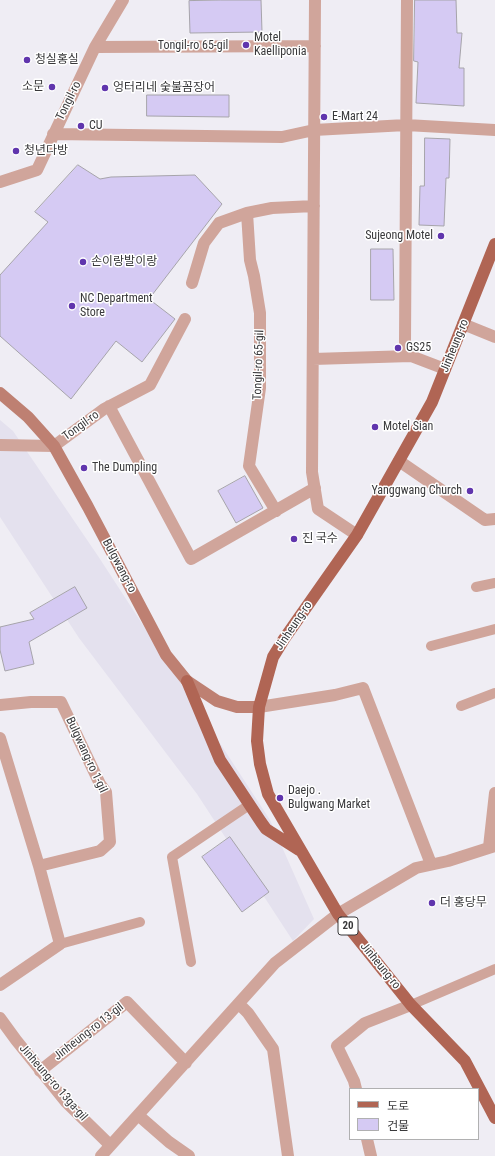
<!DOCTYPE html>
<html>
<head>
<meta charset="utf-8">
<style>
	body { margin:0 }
	#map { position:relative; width:495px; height:1156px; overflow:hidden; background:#efedf4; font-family:"Roboto Condensed","Noto Sans KR",sans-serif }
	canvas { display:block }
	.legend { position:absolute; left:349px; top:1088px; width:130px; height:52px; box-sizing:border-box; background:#fff; border:1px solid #b0b0b1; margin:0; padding:5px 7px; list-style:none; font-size:12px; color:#39393b }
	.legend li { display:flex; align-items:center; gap:8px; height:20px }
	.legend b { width:20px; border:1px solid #b0b0b1 }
</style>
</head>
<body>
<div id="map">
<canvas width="495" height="1156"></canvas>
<ul class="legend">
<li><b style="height:5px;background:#b06554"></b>도로</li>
<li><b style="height:11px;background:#d5caf3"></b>건물</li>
</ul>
</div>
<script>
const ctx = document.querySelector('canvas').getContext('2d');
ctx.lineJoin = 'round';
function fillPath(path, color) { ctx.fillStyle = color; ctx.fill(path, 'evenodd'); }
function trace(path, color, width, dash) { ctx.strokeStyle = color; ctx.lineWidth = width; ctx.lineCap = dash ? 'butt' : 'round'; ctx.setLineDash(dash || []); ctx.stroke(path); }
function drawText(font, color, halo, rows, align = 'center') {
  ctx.font = font + ' "Roboto Condensed","Noto Sans KR",sans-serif'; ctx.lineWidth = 3; ctx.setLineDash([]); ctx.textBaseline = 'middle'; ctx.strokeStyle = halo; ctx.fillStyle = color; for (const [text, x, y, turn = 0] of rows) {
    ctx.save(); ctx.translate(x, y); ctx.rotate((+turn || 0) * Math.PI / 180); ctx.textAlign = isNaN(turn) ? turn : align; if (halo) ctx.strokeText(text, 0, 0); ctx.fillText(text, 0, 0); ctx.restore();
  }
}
fillPath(new Path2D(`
	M0,420L13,431L98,556L270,820L314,919L293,941L197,794L79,638L0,517Z`), '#e4e1ee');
const building = new Path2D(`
	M221,0H261L262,32L190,33L189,1Z
	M415,0H456L457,33H462L459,68H464V106L416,103L418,62L414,61Z
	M147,95H229V117L147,116Z
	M425,138L450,139L449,178H446L444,226L419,225L420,186H424Z
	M78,165L100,179L111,177L195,175L222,204L149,299L175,319L142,362L116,341L71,399L0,336V275L48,222L35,212Z
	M371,249H393L394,300H371Z
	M245,476L263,508L236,523L218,491Z
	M75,587L87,608L29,642L34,664L5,671L0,650V627L34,619L30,613Z
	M230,837L269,892L242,912L202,857Z`);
fillPath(building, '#d5caf3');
trace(building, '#a6a4aa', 1);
trace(new Path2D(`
	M476,587L495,583
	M431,646L495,629
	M461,706L495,693
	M60,944L140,922
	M191,962L172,857L249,805
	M411,1005L495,969`), '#d0a59b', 10);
trace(new Path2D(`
	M315,0L312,472L318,509L357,535
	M407,0L405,343L411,356
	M95,47L315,46
	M53,134L282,137L314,130L406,125L495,130
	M0,182L37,170L95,47L123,0
	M247,213L250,260L254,276L260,313V388L249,466L276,511
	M192,283L204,243L219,223L247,213L272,208L314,206
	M463,324L495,337
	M313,359L411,356L445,369
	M109,406L191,559L315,488
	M0,445L54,446L104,409L150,385L185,319
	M399,461L485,520L495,519
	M0,705L31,702H61L100,784L106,792L110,842L100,851L39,866
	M259,707L335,695L363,688L431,864
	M0,738L39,866L60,944L0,985
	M489,847L495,793
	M239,1004L248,1013L273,1049L288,1156
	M0,1018L16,1040L66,1102L110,1145
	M40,1071L127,1002L186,1063
	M356,1089L354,1081L337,1046L365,1023L411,1005
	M138,1115L169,1142L189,1156
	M367,1139L371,1156
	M101,1156L275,963L338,914L416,868L448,861L495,846`), '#d0a59b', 12);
trace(new Path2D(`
	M0,393L28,417L54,446L88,507L166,655L187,681L217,701L237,707H259`), '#be8072', 12);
trace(new Path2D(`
	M495,244L432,402L357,535L284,639L273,657L259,707L257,741L260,764L268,794L338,914L411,1005L465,1061L495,1118
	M187,681L220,760L261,822L266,829L299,850`), '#b06554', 12);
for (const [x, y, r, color] of [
	[246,45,4,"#6035ad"],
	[27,60,4,"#6035ad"],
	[52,87,4,"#6035ad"],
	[105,88,4,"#6035ad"],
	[324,117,4,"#6035ad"],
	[81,126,4,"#6035ad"],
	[16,151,4,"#6035ad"],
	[441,236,4,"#6035ad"],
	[83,262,4,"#6035ad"],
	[72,306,4,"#6035ad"],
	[398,348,4,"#6035ad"],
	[375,427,4,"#6035ad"],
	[84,468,4,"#6035ad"],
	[470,491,4,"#6035ad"],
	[294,539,4,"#6035ad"],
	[280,798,4,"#6035ad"],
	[432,903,4,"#6035ad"]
]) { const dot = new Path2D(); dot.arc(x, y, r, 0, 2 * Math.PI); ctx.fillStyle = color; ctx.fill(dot); trace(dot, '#fff', 1.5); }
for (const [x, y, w] of [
	[348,926,20]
]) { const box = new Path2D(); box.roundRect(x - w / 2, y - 9, w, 18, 3); ctx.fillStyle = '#fff'; ctx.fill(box); trace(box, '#39393b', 1); }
drawText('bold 11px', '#39393b', null, [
	["20",348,926]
]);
drawText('12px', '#39393b', '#fff', [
	["Motel",254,38],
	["Kaelliponia",254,52],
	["청실홍실",35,60],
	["소문",44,87,"right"],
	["엉터리네 숯불꼼장어",113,88],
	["E-Mart 24",332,117],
	["CU",89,126],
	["청년다방",24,151],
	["Sujeong Motel",433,236,"right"],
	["손이랑발이랑",91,262],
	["NC Department",80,299],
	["Store",80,313],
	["GS25",406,348],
	["Motel Sian",383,427],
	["The Dumpling",92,468],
	["Yanggwang Church",462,491,"right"],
	["진 국수",302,539],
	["Daejo .",288,791],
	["Bulgwang Market",288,805],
	["더 홍당무",440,903]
], 'left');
drawText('12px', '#39393b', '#fff', [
	["Tongil-ro 65-gil",193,46],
	["Tongil-ro",69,101,-64],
	["Jinheung-ro",455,346,-68],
	["Tongil-ro 65-gil",259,365,-88],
	["Tongil-ro",81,426,-36],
	["Bulgwang-ro",119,566,62],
	["Jinheung-ro",294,626,-56],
	["Bulgwang-ro 1-gil",86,755,65],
	["Jinheung-ro",380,966,51],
	["Jinheung-ro 13-gil",89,1032,-38],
	["Jinheung-ro 13ga-gil",53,1083,49]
]);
</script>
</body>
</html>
